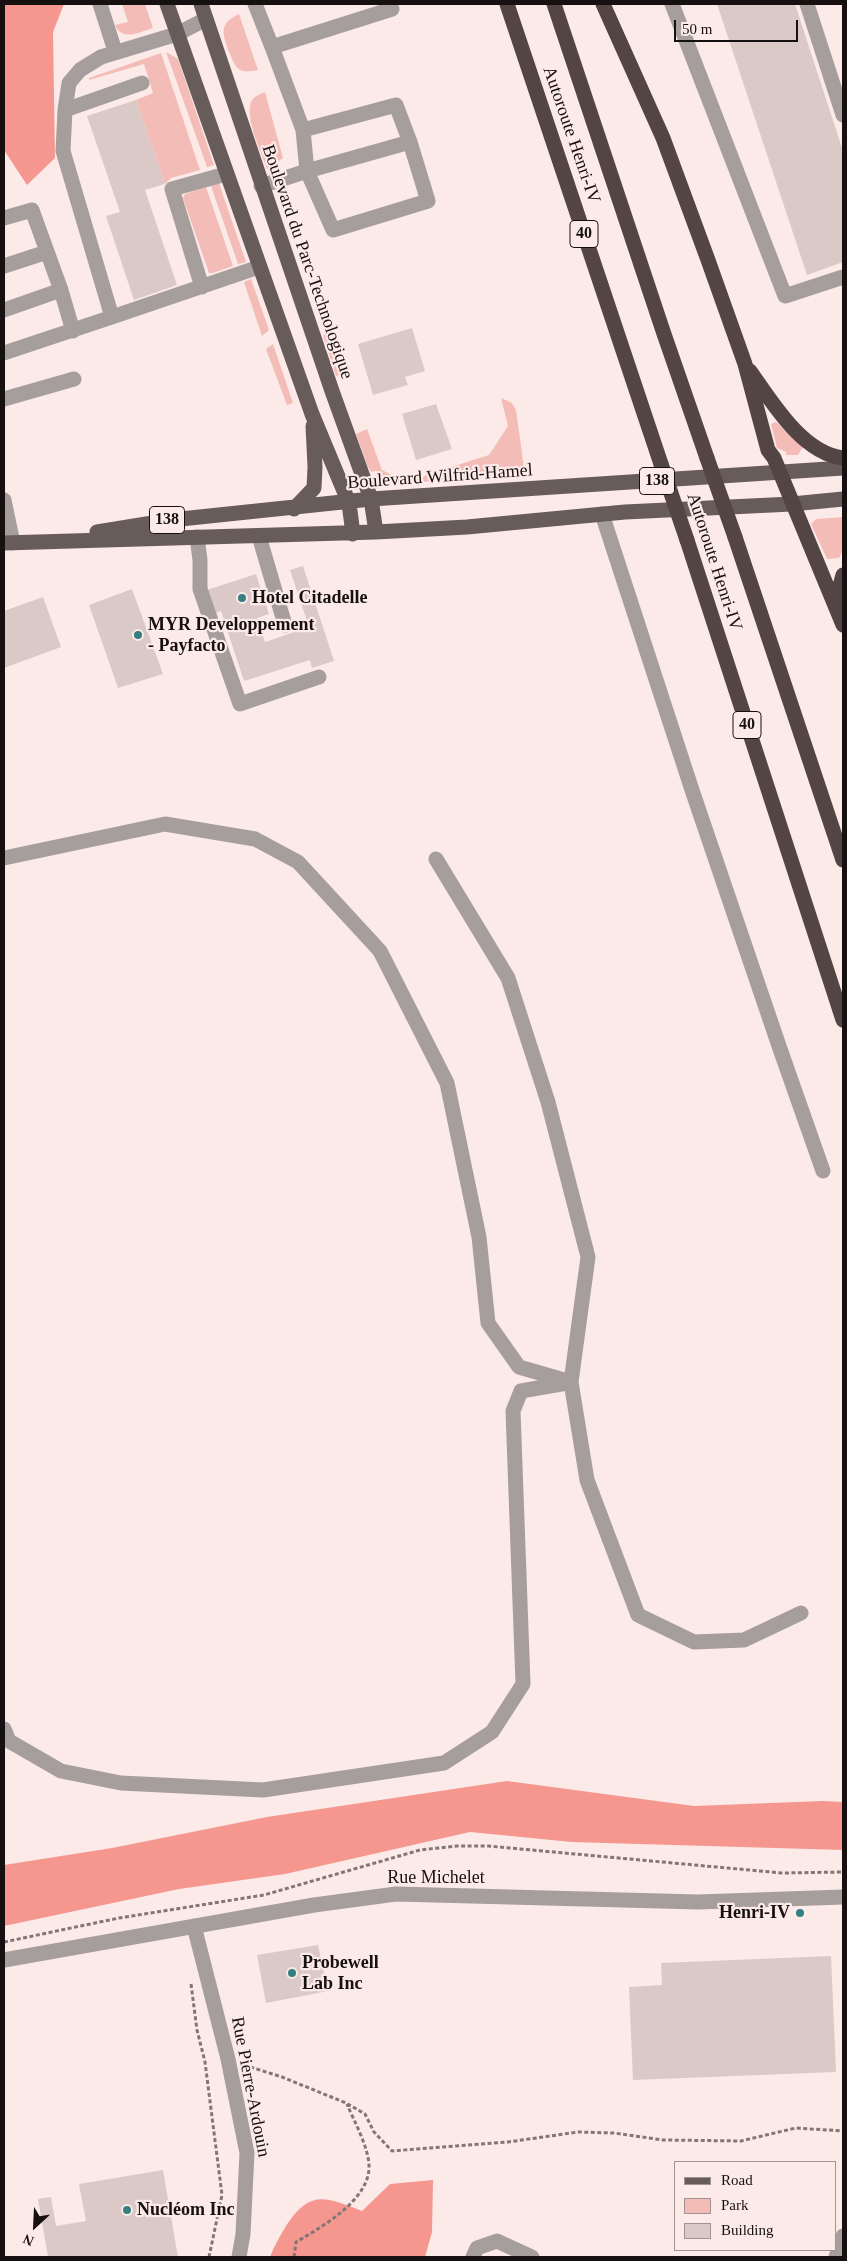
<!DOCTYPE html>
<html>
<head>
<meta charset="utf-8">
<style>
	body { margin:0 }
	#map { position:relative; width:847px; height:2261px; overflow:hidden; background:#fceae8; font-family:"Times New Roman",serif }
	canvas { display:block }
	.frame { position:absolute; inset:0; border:5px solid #161010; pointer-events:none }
	.legend { position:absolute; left:674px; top:2161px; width:162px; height:90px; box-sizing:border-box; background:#fceae8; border:1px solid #a09392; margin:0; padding:6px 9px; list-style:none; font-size:15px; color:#161010 }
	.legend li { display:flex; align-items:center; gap:10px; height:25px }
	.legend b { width:25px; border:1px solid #a09392 }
	.north { position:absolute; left:10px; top:2201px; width:50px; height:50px; -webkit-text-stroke:4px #fceae8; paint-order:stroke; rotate:205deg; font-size:14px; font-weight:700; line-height:20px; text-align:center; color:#161010 }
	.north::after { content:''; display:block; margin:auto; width:18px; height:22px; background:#161010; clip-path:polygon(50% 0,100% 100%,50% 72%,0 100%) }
	.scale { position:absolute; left:674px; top:20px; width:124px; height:22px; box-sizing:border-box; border:2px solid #161010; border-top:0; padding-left:6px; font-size:15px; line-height:18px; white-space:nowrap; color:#161010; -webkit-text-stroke:4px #fceae8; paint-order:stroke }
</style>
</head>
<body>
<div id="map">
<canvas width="847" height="2261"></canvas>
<div class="frame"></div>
<ul class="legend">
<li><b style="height:6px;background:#685c5a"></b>Road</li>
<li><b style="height:14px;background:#f4bcb7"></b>Park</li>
<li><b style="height:14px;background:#dac9c7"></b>Building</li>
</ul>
<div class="north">N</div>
<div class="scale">50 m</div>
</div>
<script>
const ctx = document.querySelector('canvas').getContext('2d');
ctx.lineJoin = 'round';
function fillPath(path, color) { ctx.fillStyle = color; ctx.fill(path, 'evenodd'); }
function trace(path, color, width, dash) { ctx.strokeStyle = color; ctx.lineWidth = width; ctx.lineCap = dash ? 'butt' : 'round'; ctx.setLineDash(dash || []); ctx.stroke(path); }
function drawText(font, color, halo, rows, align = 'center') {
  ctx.font = font + ' "Times New Roman",serif'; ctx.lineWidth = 4.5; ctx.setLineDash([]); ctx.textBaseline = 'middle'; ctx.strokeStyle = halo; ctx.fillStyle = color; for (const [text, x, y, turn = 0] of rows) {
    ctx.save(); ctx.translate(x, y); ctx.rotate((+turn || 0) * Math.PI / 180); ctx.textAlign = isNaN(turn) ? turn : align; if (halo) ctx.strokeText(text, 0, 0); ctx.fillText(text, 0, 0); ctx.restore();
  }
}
fillPath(new Path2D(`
	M122,4H145L153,28C140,32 122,42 115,25L128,22Z
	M239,14L258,70C251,71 244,73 239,69C233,65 232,57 229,52C222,32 219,24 239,14Z
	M166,52L178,59L214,165L207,167Z
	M161,53L200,170L171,178L165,184L136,100L153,93L144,64L89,80V78Z
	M265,92L283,158L267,169C262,154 243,115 252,100C255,96 260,94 265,92Z
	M219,183L246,262L238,264L211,186Z
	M206,187L233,266L213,273H209L183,198L185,194Z
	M251,279L269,330L262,336L244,282Z
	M326,334L332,337L343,370L340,375L336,376L323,335Z
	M273,344L293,403L287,405L266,349Z
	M501,398L512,403L516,410L524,468L520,474L422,482V478L426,475L489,455L508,426Z
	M776,422L803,447L798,455H786V452L777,448L771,424Z
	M367,429L382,470L400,479L402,483C390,483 384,479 376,471L371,472L367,465L356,434Z
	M843,517V549L839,558L827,559L811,524L816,519Z`), '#f4bcb7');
fillPath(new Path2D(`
	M4,4H64L53,32L55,158L27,185L4,150Z
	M507,1781L694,1806L823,1801L843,1802V1850L572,1842L470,1832L285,1874L179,1889L4,1926V1865L112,1848L267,1817Z
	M433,2180L432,2232L425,2257H270C274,2246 280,2236 286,2226C310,2189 326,2197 362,2211L390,2184Z`), '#f5978f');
fillPath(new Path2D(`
	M717,4H795L843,151V262L807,275Z
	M136,100L165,184L145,190L177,285L134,300L106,216L120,212L87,116Z
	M412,328L425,371L405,377L408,385L373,395L358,344Z
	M436,404L452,449L416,460L402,414Z
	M303,566L334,661L312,668L310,660L244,681L221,611L212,614L204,591L256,574L269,614L257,618L265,642L309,627L290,570Z
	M132,589L163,674L118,688L89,605Z
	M43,597L61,647L4,668V611Z
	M318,1945L328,1991L266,2003L257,1955Z
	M831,1956L836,2072L633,2080L629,1987L662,1985L661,1963Z
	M163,2170L178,2257H48L38,2199L51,2197L56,2226L86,2221L79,2184Z`), '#dac9c7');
trace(new Path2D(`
	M4,1942L119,1918L264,1895L420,1850L457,1846H488L782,1873L843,1872
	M191,1984L197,2030L205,2062L222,2195L209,2257
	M244,2065L282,2077L346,2103L365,2114L374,2132L392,2151L508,2142L578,2132L614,2133L663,2140L741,2141L796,2128L843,2131
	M294,2257L296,2242C322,2227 371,2199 369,2165C368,2146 354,2121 347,2104`), '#817675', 3, [4, 2.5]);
trace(new Path2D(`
	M100,4L115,51
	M255,4L272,47
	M672,4L785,296L843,277
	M807,4L843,115
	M206,19L177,34L101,57L80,70L69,83L65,110L63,151L112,317L259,267
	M65,110L142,83
	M303,130L396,105L410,142L307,171L303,130L272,47L392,9
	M261,186L307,171L333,230L428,201L410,142
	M4,218L32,210L61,290
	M4,266L47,252
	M202,287L172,189L226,174
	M4,310L61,290L73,331
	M4,353L112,317
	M4,399L74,379
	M4,500L13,543
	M602,514L692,790L779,1046L823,1171
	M259,536L285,625
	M197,537L200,560V589L240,704L319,677
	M4,858L165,824L255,839L298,862L380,951L447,1083L479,1237L488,1323L519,1367L571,1382
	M436,859L508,978L548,1102L588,1257L571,1382L587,1480L638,1615L694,1642L744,1640L801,1613
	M4,1729L9,1741L61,1771L121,1783L263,1790L444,1763L492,1732L523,1684L513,1411L521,1391L567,1383
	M194,1926L228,2059L247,2153L243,2234L239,2257
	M4,1960L314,1905L396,1894L698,1902L843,1897
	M473,2257L477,2248L497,2241L532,2257
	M836,2257L843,2236`), '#a59e9d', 15);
trace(new Path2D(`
	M167,4L312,414L349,503L353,534
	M201,4L332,391L371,499L376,532
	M294,509L314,488L315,467L313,426
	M97,532L171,520L371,499L843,468
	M4,543L376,532L467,527L625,512L792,504L843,499`), '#685c5a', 15);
trace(new Path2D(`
	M507,4L661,464
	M554,4L663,331L707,458
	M603,4L663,138L708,260L745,364L768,450L774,458L843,625
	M750,371C772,402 802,453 843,458
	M735,537L843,860
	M687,540L843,1020
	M841,612L840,586L843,575`), '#534543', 15);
trace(new Path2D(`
	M707,458L735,537
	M661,464L687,540`), '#534543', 15);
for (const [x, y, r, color] of [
	[242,598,5,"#367f81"],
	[138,635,5,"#367f81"],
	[800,1913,5,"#367f81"],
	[292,1973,5,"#367f81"],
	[127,2210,5,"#367f81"]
]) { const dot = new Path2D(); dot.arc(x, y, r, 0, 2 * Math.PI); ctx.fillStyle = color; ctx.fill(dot); trace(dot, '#fceae8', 2); }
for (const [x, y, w] of [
	[584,234,28],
	[657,481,35],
	[167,520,35],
	[747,725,28]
]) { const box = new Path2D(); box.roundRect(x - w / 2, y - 13.5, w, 27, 4); ctx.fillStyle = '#fceae8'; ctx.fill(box); trace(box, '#161010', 1); }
drawText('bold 16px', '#161010', null, [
	["40",584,234],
	["138",657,481],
	["138",167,520],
	["40",747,725]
]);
drawText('18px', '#161010', '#fceae8', [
	["Autoroute Henri-IV",571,135,71],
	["Boulevard du Parc-Technologique",307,262,71],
	["Boulevard Wilfrid-Hamel",440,477,-4],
	["Autoroute Henri-IV",714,562,72],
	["Rue Michelet",436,1878],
	["Rue Pierre-Ardouin",250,2087,79]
]);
drawText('bold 18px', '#161010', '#fceae8', [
	["Hotel Citadelle",252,598],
	["MYR Developpement",148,625],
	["- Payfacto",148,646],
	["Henri-IV",790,1913,"right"],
	["Probewell",302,1963],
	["Lab Inc",302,1984],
	["Nucléom Inc",137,2210]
], 'left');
</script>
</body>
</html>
